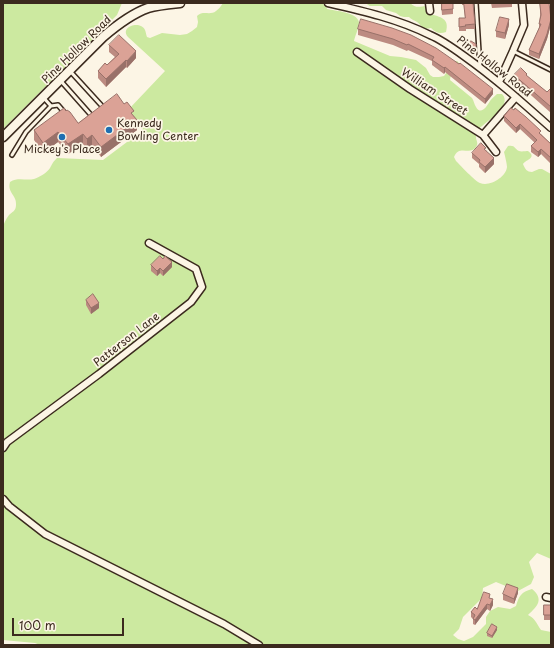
<!DOCTYPE html>
<html>
<head>
<meta charset="utf-8">
<style>
	body { margin:0 }
	#map { position:relative; width:554px; height:648px; overflow:hidden; background:#fcf5e5; font-family:"Playpen Sans",sans-serif }
	canvas { display:block }
	.frame { position:absolute; inset:0; border:4px solid #3b2a1e; pointer-events:none }
	.scale { position:absolute; left:12px; top:618px; width:112px; height:18px; box-sizing:border-box; border:2px solid #3b2a1e; border-top:0; padding-left:5px; font-size:12px; line-height:14px; white-space:nowrap; color:#3b2a1e; -webkit-text-stroke:3px #fcf5e5; paint-order:stroke }
</style>
</head>
<body>
<div id="map">
<canvas width="554" height="648"></canvas>
<div class="frame"></div>
<div class="scale">100 m</div>
</div>
<script>
const ctx = document.querySelector('canvas').getContext('2d');
ctx.lineJoin = 'round';
function fillPath(path, color) { ctx.fillStyle = color; ctx.fill(path, 'evenodd'); }
function trace(path, color, width, dash) { ctx.strokeStyle = color; ctx.lineWidth = width; ctx.lineCap = dash ? 'butt' : 'round'; ctx.setLineDash(dash || []); ctx.stroke(path); }
function drawText(font, color, halo, rows, align = 'center') {
  ctx.font = font + ' "Playpen Sans",sans-serif'; ctx.lineWidth = 3.5; ctx.setLineDash([]); ctx.textBaseline = 'middle'; ctx.strokeStyle = halo; ctx.fillStyle = color; for (const [text, x, y, turn = 0] of rows) {
    ctx.save(); ctx.translate(x, y); ctx.rotate((+turn || 0) * Math.PI / 180); ctx.textAlign = isNaN(turn) ? turn : align; if (halo) ctx.strokeText(text, 0, 0); ctx.fillText(text, 0, 0); ctx.restore();
  }
}
fillPath(new Path2D(`
	M3,3H122L117,15L3,129Z
	M223,3H321L326,6L327,9C335,11 357,12 359,22C359,28 355,36 354,41L390,56L401,57L416,60L426,68L430,75L433,77H439L444,76L454,62L457,61L459,63C459,70 450,73 450,80L472,98C474,101 474,104 476,107C481,116 487,106 490,101C492,98 495,96 497,94H502C514,106 483,123 477,131C476,133 475,135 476,137C476,141 479,143 476,147C470,156 459,144 454,157L456,161C461,166 475,181 480,183C490,187 506,177 507,167C507,164 505,156 504,152L508,146C516,145 514,149 519,151C521,152 526,151 528,151C537,158 527,159 523,164C525,169 527,172 532,172L539,169H542L551,174V559L537,553L529,562L534,577L531,584L518,591L496,582L483,588L482,598L463,617L459,629L453,635L458,639L464,641L473,637L486,624V617L490,611L498,607L510,609L516,606C519,596 521,592 532,589C544,599 538,606 528,615C536,619 536,623 541,630L551,632V645H40L35,643L3,640V227C4,223 6,219 9,215C12,212 16,211 16,205C17,195 7,193 10,182C18,177 26,181 34,179C39,177 47,173 50,168C53,163 52,163 57,158L103,160L143,130L128,110L165,71L128,37C119,26 141,20 145,30C146,32 146,35 147,37L150,38L162,33L180,35L187,34L192,31L197,27L198,22L197,16C203,10 210,16 216,11C219,9 221,6 223,3Z
	M360,3H410C415,8 419,7 426,6L428,7L430,14C440,17 450,18 446,32C440,34 436,33 431,28C420,30 423,26 417,22C414,20 412,20 409,17H404L400,16L396,13L386,10L382,6H370L365,3Z`), '#cce9a0');
const lane = new Path2D(`
	M476,3L480,68
	M513,51L551,70
	M70,71L102,106
	M60,80L91,115
	M51,106L58,105L64,112
	M12,155L26,132L51,106L43,97`);
const street = new Path2D(`
	M328,3C363,11 398,19 430,35C442,40 453,48 464,56C495,78 523,103 551,128
	M429,3L430,11
	M357,52L410,89L483,135L496,152
	M499,82L513,51L524,25L522,3
	M483,135L516,97
	M3,448L7,442L99,374L191,302L202,287L196,269L149,243
	M3,499L9,506L45,534L224,624L259,645
	M546,597L551,598`);
const secondary = new Path2D(`
	M3,137L103,37C117,25 131,14 148,8C158,5 170,4 180,3`);
trace(lane, '#3b2a1e', 6);
trace(street, '#3b2a1e', 9);
trace(secondary, '#3b2a1e', 11);
trace(lane, '#fcf5e5', 3);
trace(street, '#fcf5e5', 6);
trace(secondary, '#fcf5e5', 8);
fillPath(new Path2D(`
	M441,3H453V14L442,15Z
	M462,3H473L475,29H466V31H459V18H465L464,5H462Z
	M491,3H512V7L492,8Z
	M540,3H549L551,24L547,39L539,59L529,55V50L539,28V24L540,16Z
	M509,25L505,39L496,37V31Z
	M392,28L493,94L485,104L445,72L444,74L432,65V61L408,50L407,51L393,45L358,35V29Z
	M109,45L136,58L127,68L126,67L106,87L98,78V71L107,65L115,57L109,52Z
	M467,47L476,50L473,54L467,50Z
	M514,75L527,76L547,92L551,88V113L514,80Z
	M66,111L78,123L134,116L137,130L101,157L92,145L87,149L83,144L68,154L58,142L43,153L34,140V130Z
	M504,116L541,134L551,144V164L541,154L538,157L531,152V146L535,143L520,129L516,133L504,121Z
	M486,150L494,164L485,173L479,167V164L472,158V153Z
	M163,259L172,267L163,276L160,273L157,276L151,271V265Z
	M86,300L99,308L91,314L86,305Z
	M518,593L514,604L503,600V594Z
	M490,599L493,605L490,611L487,609L475,625L473,624V619L471,617V612L477,609Z
	M544,605H551V620H544Z
	M497,630L492,638L487,636V633Z`), '#bc8b81');
fillPath(new Path2D(`
	M509,19V25L505,39V33Z
	M551,19V24L547,39L539,59V54Z
	M476,47V50L473,54V51Z
	M136,51V58L127,68V61Z
	M126,60V67L106,87V79Z
	M445,67V72L444,74V68Z
	M493,89V94L485,104V99Z
	M137,120V130L101,157V147Z
	M520,124V129L516,133V128Z
	M58,132V142L43,153V143Z
	M83,134V144L68,154V144Z
	M92,135V145L87,149V139Z
	M541,149V154L538,157V152Z
	M494,158V164L485,173V167Z
	M172,262V267L163,276V271Z
	M160,268V273L157,276V271Z
	M99,303V308L91,314V308Z
	M518,588V593L514,604V599Z
	M493,599V605L490,611V605Z
	M487,604V609L475,625V620Z
	M497,627V630L492,638V636Z`), '#997169');
const building = new Path2D(`
	M442,3H453V9L442,10Z
	M464,3H473L475,24L465,25L466,26L459,27V18H465Z
	M540,3H549L551,19L547,34L539,54L529,50L541,24H539L541,15Z
	M500,17L509,19L505,33L496,31Z
	M361,19L392,28L411,35L436,48L459,64L460,63L493,89L485,99L445,67L444,68L432,60L434,57L408,44L407,45L393,39L358,29Z
	M119,35L136,51L127,61L126,60L106,79L98,71L105,63L107,65L119,54L109,45Z
	M471,41L476,44V47L473,51L467,47Z
	M521,68L527,74L526,75L547,92L551,88V107L514,75Z
	M117,94L124,104L127,102L134,111L131,113L137,120L101,147L92,135L87,139L83,134L68,144L58,132L43,143L34,130L64,108L66,111L67,110L70,112L78,123Z
	M511,108L514,110L515,108L526,117L541,131L539,133L551,144V158L541,149L538,152L531,146L537,140L520,124L516,128L504,116Z
	M481,143L486,148L484,149L494,158L485,167L479,162L480,160L472,153Z
	M160,256L163,259L165,256L172,262L163,271L160,268L157,271L151,265Z
	M93,294L99,303L91,308L86,300Z
	M507,584L518,588L514,599L503,594Z
	M484,592L490,594L489,598L493,599L490,605L487,604L475,620L473,619L475,615L471,612L475,607L477,609Z
	M544,605H551V615H544Z
	M492,624L497,627L492,636L487,633Z`);
fillPath(building, '#dba296');
trace(building, '#997169', 1);
for (const [x, y, r, color] of [
	[109,130,4,"#1f6fb2"],
	[62,137,4,"#1f6fb2"]
]) { const dot = new Path2D(); dot.arc(x, y, r, 0, 2 * Math.PI); ctx.fillStyle = color; ctx.fill(dot); trace(dot, '#fcf5e5', 1.5); }
drawText('11px', '#3b2a1e', '#fcf5e5', [
	["Pine Hollow Road",77,50,-44],
	["Pine Hollow Road",494,67,38],
	["William Street",434,92,33],
	["Patterson Lane",127,340,-38]
]);
drawText('11px', '#3b2a1e', '#fcf5e5', [
	["Kennedy",117,124],
	["Bowling Center",117,137],
	["Mickey's Place",62,150,"center"]
], 'left');
</script>
</body>
</html>
